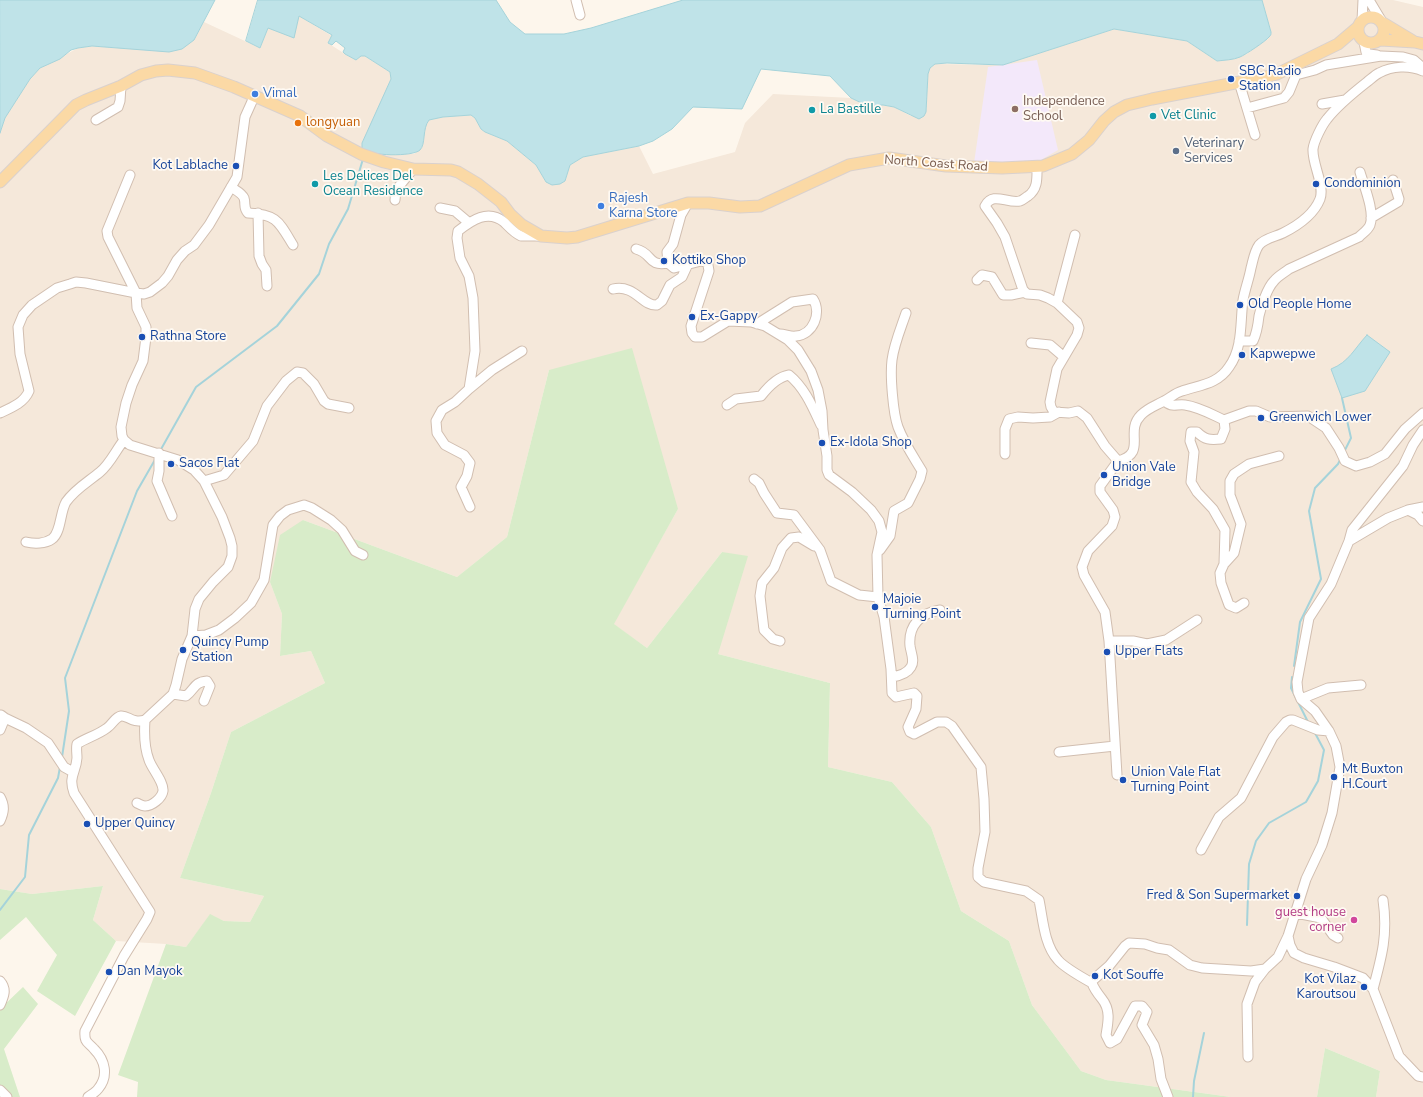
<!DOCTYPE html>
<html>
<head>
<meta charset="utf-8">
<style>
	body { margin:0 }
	canvas { display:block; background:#fdf6ec }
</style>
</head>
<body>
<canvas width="1423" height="1097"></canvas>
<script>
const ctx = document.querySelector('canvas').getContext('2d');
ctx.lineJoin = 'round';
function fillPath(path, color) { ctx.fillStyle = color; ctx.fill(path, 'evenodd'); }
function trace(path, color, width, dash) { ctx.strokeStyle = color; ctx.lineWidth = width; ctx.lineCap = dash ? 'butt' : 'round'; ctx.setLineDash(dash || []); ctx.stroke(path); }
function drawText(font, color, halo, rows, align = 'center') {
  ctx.font = font + ' "Nunito Sans",sans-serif'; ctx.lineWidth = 3.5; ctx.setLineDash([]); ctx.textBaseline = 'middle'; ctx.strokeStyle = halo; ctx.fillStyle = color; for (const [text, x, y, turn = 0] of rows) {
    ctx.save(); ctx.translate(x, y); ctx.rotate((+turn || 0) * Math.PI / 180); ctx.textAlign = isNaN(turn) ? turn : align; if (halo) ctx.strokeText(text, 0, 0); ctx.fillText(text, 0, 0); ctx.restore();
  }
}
fillPath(new Path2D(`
	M1262,0H1393L1423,7V1097H1376L1380,1071L1325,1048L1317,1097H1231L1106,1080L1081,1071L1032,1005L1009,941L961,911L931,827L892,782L828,767L830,683L718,654L722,552L647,648L613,624L678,509L549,370L507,537L457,577L303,520L270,582L282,614L280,656L311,651L325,683L231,732L211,793L180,878L264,896L250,922L224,921L210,915L186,947L166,944L116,941L93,920L103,886L32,894L0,889V133L5,118L30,79L40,68L78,48L92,46L134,49L194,40L204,22L260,48L268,28L299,16L332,36L328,43L345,54L356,60L361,56H365L390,72L391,79L365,152L380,154H414L422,147L425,125L429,120L443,117L471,115L475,118L481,129L485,132L507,141L536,165L546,182L565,181L570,165L583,157L639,146L653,174L735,152L745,123L773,94L851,98L868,106L883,105L894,107L911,116L926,112L928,74L930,68L935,64L1003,65L1114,29L1187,41L1217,61L1236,58L1247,54L1253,48L1268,39L1271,31Z`), '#f5e8da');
fillPath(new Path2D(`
	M1037,60L1058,150L1034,164L974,163L988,67Z`), '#f3e8fa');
fillPath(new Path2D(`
	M632,348L678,509L614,624L647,648L722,552L748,556L718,654L830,683L828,767L892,782L931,827L961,911L1009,941L1032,1005L1081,1071L1106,1080L1231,1097H137L138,1082L118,1075L166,944L186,947L210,914L224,921L250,922L264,896L180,878L211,793L231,732L325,683L311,651L280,656L282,614L270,582L280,535L303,520L457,577L507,537L549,370Z
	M103,886L93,920L116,941L75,1016L37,991L57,955L26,917L0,940V889L32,894Z
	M23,987L38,1004L4,1049L20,1097H0V1009Z
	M1325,1048L1380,1071L1376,1097H1317Z`), '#d8ecc9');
const water = new Path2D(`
	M0,0H215L194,40L182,49L169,52L92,46L78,48L71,50L60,59L40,68L30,79L5,118L0,133Z
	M258,0H496L510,22L525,34H564L591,28L683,0H1262L1271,32C1271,35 1271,35 1269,37C1266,41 1245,55 1240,57C1233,60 1225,60 1217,61L1187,41L1114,29L1003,65L947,63L935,64L930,68L928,74L926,112L924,116L919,119L894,107L883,105L868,106L851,98L830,76L761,69L742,109L693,107L672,129L653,141L639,146L583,157L570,165L565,181L560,184L552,185L546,182L536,165L507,141L485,132L481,129L475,118L471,115L443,117L429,120C422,129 426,144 420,150C413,157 369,156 362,149V143L391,79L390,72L365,56H361L356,60L345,54L343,52L345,48L336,41L332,45L328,43L332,35L299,16L294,38L268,28L260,48L246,41Z
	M1367,335L1390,352L1365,391L1342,398L1331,369C1349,362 1354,349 1367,335Z`);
fillPath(water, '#bfe3e8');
trace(water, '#a5d3da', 1);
trace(new Path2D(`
	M1342,398L1351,438L1345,450
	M160,451L196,387L277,326L319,274L329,244L348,209L363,159
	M1294,666L1300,622L1321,579L1309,511L1315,488L1338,464L1340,460
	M1292,677L1291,688L1308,722
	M62,757L69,711L65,678L137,491L156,458
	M0,910L25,877L29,835L58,778L60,767
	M1247,925L1249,864L1256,841L1269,823L1306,802L1318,781L1324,750L1315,733
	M1193,1097L1194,1081L1204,1033`), '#a5d3da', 2);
const minor = new Path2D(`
	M576,0L580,15
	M1369,0L1381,20
	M1362,21L1363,0
	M1364,42L1366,52L1369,54L1377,55
	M1239,82L1255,135
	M1322,104L1345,100
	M1247,108L1284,98L1289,92L1296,75L1315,70L1326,65L1381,56L1403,57L1414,60L1423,68
	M96,120L118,107L120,101L121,86
	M1037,167C1037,178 1038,189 1028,196C1026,197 1023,200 1020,201C1007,204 993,191 985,206L997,223L1005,237L1023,290L1027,294L1040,295L1048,298L1057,303L1077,322L1079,328L1077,335L1057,369L1050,402L1051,407L1054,412L1069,413L1078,411L1087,418L1105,446L1118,461
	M231,187C235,190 242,193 244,198C246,204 243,208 248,213C277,214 279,222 293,245
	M395,200L396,190L413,169
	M688,203L681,215L673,244L667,252L668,263L674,268L701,261L706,262L708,265L709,271L691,326L692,333L695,337H702L728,321L751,322L765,326L788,340L798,350L811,371L818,390L822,411L823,430L827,456V470L829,475L852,492L871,510L879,521L882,532L877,555L878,597L884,617L891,669L892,693L896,697L914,693L917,696L916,709L908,727L910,732L914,734L937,722H946L952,726L981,767L984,799L985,832L978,868V877L984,882L1026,891L1039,900C1043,919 1044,945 1058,960C1064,967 1083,978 1092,983
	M440,208L455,211L468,222
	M258,213L259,256L262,264L266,270L267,286
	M1371,218L1398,202L1399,199L1393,180
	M636,249C653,253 647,267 668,263
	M977,280L982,275L992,277L1003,295H1011L1025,292
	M613,289C635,284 643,307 657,305L662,301L670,285L682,277L688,264
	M1057,303L1075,235
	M757,324L792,302L813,299C822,313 813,335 796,336C791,337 785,334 780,334
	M1239,341H1253C1257,333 1258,325 1259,316C1261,307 1267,288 1274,281C1278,276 1284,273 1289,269L1359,237C1363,233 1368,230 1370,225C1375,212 1364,186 1360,172
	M1031,343L1050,345L1064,357
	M469,389L492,370L522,351
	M1165,401C1171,408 1176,404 1185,405C1199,407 1211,414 1224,420L1249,411H1256L1270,417L1308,416L1326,428L1339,448L1345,461L1356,466L1370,462L1385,454L1405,429L1423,413
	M727,405L736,399L761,396C768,387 777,377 789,375C805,388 813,408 821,425
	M0,413C11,408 24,403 29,391L20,354L18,327L23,315L32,305L57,288L70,284L76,282L86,283L136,293L144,294L150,292L162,283L168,276L177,260L185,251L194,245L209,225L237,177L245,117L254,97
	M1224,420L1225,429L1221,439C1210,440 1205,440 1197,432H1191L1190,441L1194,452L1191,482L1197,492L1213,509L1225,530L1224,564L1234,553L1241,524L1230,495V481L1234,474L1249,464L1279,456
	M159,453V471L157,481L172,516
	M1005,454V429L1009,419L1018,417L1033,418L1050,417L1059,412
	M754,479L759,483L764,493L777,513L794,515L820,550L831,581L859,595L878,597
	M204,481L224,475L253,441L267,406L286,381L297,372L303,373L314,384L324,401L328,404L349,408
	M470,507L461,487L467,476L470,463L464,455L445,445L437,433L436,421L442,410L455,402L469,389L475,351L473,298L469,276L460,258L457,238L458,231C472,220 488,209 504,222C509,227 514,233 521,236H541
	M1408,510L1423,507
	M1349,541L1388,518L1408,510L1418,515L1423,521
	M26,542C34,544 45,544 52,539C61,533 60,512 66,502C75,489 88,482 100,472C110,464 116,450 124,440
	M880,550L890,536L894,511L908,503L920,479L922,471C913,456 904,443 898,427C893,413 890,375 892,360C894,344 901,328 906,313
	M1224,564L1220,573L1221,583L1229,605L1236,608L1244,603
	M192,636L206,635L219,630L235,618L251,603L264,580L273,525L280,516L288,510L304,505L312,508L331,520L342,530L355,551L363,555
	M780,641L773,639L764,630L760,596L762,583L774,568L782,548L791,538L799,537L814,546
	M1109,641H1133L1147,644L1166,640L1197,620
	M892,677C898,676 907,674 911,667C915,661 911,653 910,646C908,625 921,613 940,610
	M173,694L186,696C195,689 194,682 207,681L210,686L204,701
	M1301,699L1328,688L1361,685
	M5,718L26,728L48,743L64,767L73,772
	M0,730L5,718L1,715
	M1059,752L1115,746
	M1117,775L1109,641L1105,612L1084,575L1082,567L1088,551L1112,526L1115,517L1113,510L1100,492V486L1118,461C1148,453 1124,432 1141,415C1148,408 1155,406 1164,401C1170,398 1175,393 1182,391C1200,385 1218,384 1229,367C1243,348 1240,323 1243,300C1245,289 1249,279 1251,268C1253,261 1254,252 1259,245C1265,238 1275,237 1283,233C1297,226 1314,214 1320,199C1325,185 1312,164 1313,149C1314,141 1322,125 1327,119C1338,105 1353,93 1367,82C1371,79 1375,75 1379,73C1392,66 1409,65 1423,71
	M0,797C5,806 4,812 0,821
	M137,803C139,804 142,806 145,806C152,806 162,798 163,791C164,782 152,769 149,760C144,747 144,734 145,720
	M1201,850L1219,817L1241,798L1273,737L1286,722L1290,720H1293L1318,730L1329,731
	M1296,913L1321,918L1333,935L1338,938
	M1288,936L1290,945L1294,953L1304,958L1334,967L1363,978L1373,989L1399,1056L1418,1076L1423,1077
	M0,981C7,989 4,996 0,1005
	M1373,989C1382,956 1388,934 1383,900
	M1248,1057L1247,1004L1255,982L1265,969
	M0,1090L7,1097
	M88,1097C92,1094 96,1092 98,1089C109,1076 105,1060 94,1049C88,1042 84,1043 85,1031L124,956L147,919L150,912L74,793C68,776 76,773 77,758C77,753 76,749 77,744C86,738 98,735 107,728C112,725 115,717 121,716C128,715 132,724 145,720L173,694L176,685L182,659L192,636L195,609L199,599L213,582L228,567L232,556V546L230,538L222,517L204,481L194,470L178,460L130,445L124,440L122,436L121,427L126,403L132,385L143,361L146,337V327L137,308L136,293L108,237L107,231L130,175
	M1168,1097L1161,1079L1158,1059L1154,1045L1142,1025L1147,1012L1142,1006H1135L1117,1039L1110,1043L1106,1035C1108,1023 1111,1010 1102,999C1098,994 1094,989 1092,983L1093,980L1109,966L1125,946L1129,943L1145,944L1157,948L1169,950L1190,965L1202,968L1251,971L1265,969L1278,957L1288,936L1306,879L1322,845L1332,813L1340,767L1336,746L1329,731L1315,711L1301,699L1298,692L1297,682L1309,618L1331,584L1349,541L1352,530L1403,466L1413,445L1423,430`);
const major = new Path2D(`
	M1358 30a13 13 0 1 1 26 0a13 13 0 1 1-26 0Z
	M1383,23L1413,41
	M1381,40L1415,42L1423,44
	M0,182L76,105L86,100L121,86L141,75L156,71L168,70L195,73L234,87L300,116L327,136L361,154L384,162L413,169L451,170L458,172L478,184L501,202L510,214L522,225L541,236L567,238L577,237L688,203H709L740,207L760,206L849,165L889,158L946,166L1002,168L1043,166L1072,154L1089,140L1104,121L1114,112L1127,105L1152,99L1261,78L1277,74L1338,44L1358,27`);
trace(minor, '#d1beb0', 11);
trace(major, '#dad1cd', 13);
trace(minor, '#fff', 9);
trace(major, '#fbd9a5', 11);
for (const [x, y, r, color] of [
	[1231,79,4,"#1a4fb4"],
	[255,94,4,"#3f7fe0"],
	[1015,109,4,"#8d6e63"],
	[812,110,4,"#0f9aa8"],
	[1153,116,4,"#0f9aa8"],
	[298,123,4,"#e8710a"],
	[1176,151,4,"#5c6f8a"],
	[236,166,4,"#1a4fb4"],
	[315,184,4,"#0f9aa8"],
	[1316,184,4,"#1a4fb4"],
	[601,206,4,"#3f7fe0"],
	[664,261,4,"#1a4fb4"],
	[1240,305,4,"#1a4fb4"],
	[692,317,4,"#1a4fb4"],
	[142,337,4,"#1a4fb4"],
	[1242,355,4,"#1a4fb4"],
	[1261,418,4,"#1a4fb4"],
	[822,443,4,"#1a4fb4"],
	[171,464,4,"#1a4fb4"],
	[1104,475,4,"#1a4fb4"],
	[875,607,4,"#1a4fb4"],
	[183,650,4,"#1a4fb4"],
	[1107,652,4,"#1a4fb4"],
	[1334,777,4,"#1a4fb4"],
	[1123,780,4,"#1a4fb4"],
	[87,824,4,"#1a4fb4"],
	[1297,896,4,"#1a4fb4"],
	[1354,920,4,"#d1479c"],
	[109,972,4,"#1a4fb4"],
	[1095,976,4,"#1a4fb4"],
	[1364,987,4,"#1a4fb4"]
]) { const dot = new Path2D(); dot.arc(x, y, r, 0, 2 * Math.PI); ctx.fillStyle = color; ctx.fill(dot); trace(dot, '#fffaf3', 1.5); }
drawText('13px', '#164399', '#fffaf3', [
	["SBC Radio",1239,72],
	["Station",1239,87],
	["Kot Lablache",228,166,"right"],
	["Condominion",1324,184],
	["Kottiko Shop",672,261],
	["Old People Home",1248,305],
	["Ex-Gappy",700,317],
	["Rathna Store",150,337],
	["Kapwepwe",1250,355],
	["Greenwich Lower",1269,418],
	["Ex-Idola Shop",830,443],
	["Sacos Flat",179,464],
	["Union Vale",1112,468],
	["Bridge",1112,483],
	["Majoie",883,600],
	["Turning Point",883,615],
	["Quincy Pump",191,643],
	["Station",191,658],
	["Upper Flats",1115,652],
	["Mt Buxton",1342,770],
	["H.Court",1342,785],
	["Union Vale Flat",1131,773],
	["Turning Point",1131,788],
	["Upper Quincy",95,824],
	["Fred & Son Supermarket",1289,896,"right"],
	["Dan Mayok",117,972],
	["Kot Souffe",1103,976],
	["Kot Vilaz",1356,980,"right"],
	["Karoutsou",1356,995,"right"]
], 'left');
drawText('13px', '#366cbe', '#fffaf3', [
	["Vimal",263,94],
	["Rajesh",609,199],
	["Karna Store",609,214]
], 'left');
drawText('13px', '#785e54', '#fffaf3', [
	["Independence",1023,102],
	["School",1023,117]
], 'left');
drawText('13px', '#0d838f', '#fffaf3', [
	["La Bastille",820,110],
	["Vet Clinic",1161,116],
	["Les Delices Del",323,177],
	["Ocean Residence",323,192]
], 'left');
drawText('13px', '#c56008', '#fffaf3', [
	["longyuan",306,123]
], 'left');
drawText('13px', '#4e5e75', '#fffaf3', [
	["Veterinary",1184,144],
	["Services",1184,159]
], 'left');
drawText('13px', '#7a5c4d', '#fffaf3', [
	["North Coast Road",936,164,4]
]);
drawText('13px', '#b23c85', '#fffaf3', [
	["guest house",1346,913],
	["corner",1346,928]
], 'right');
</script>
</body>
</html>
